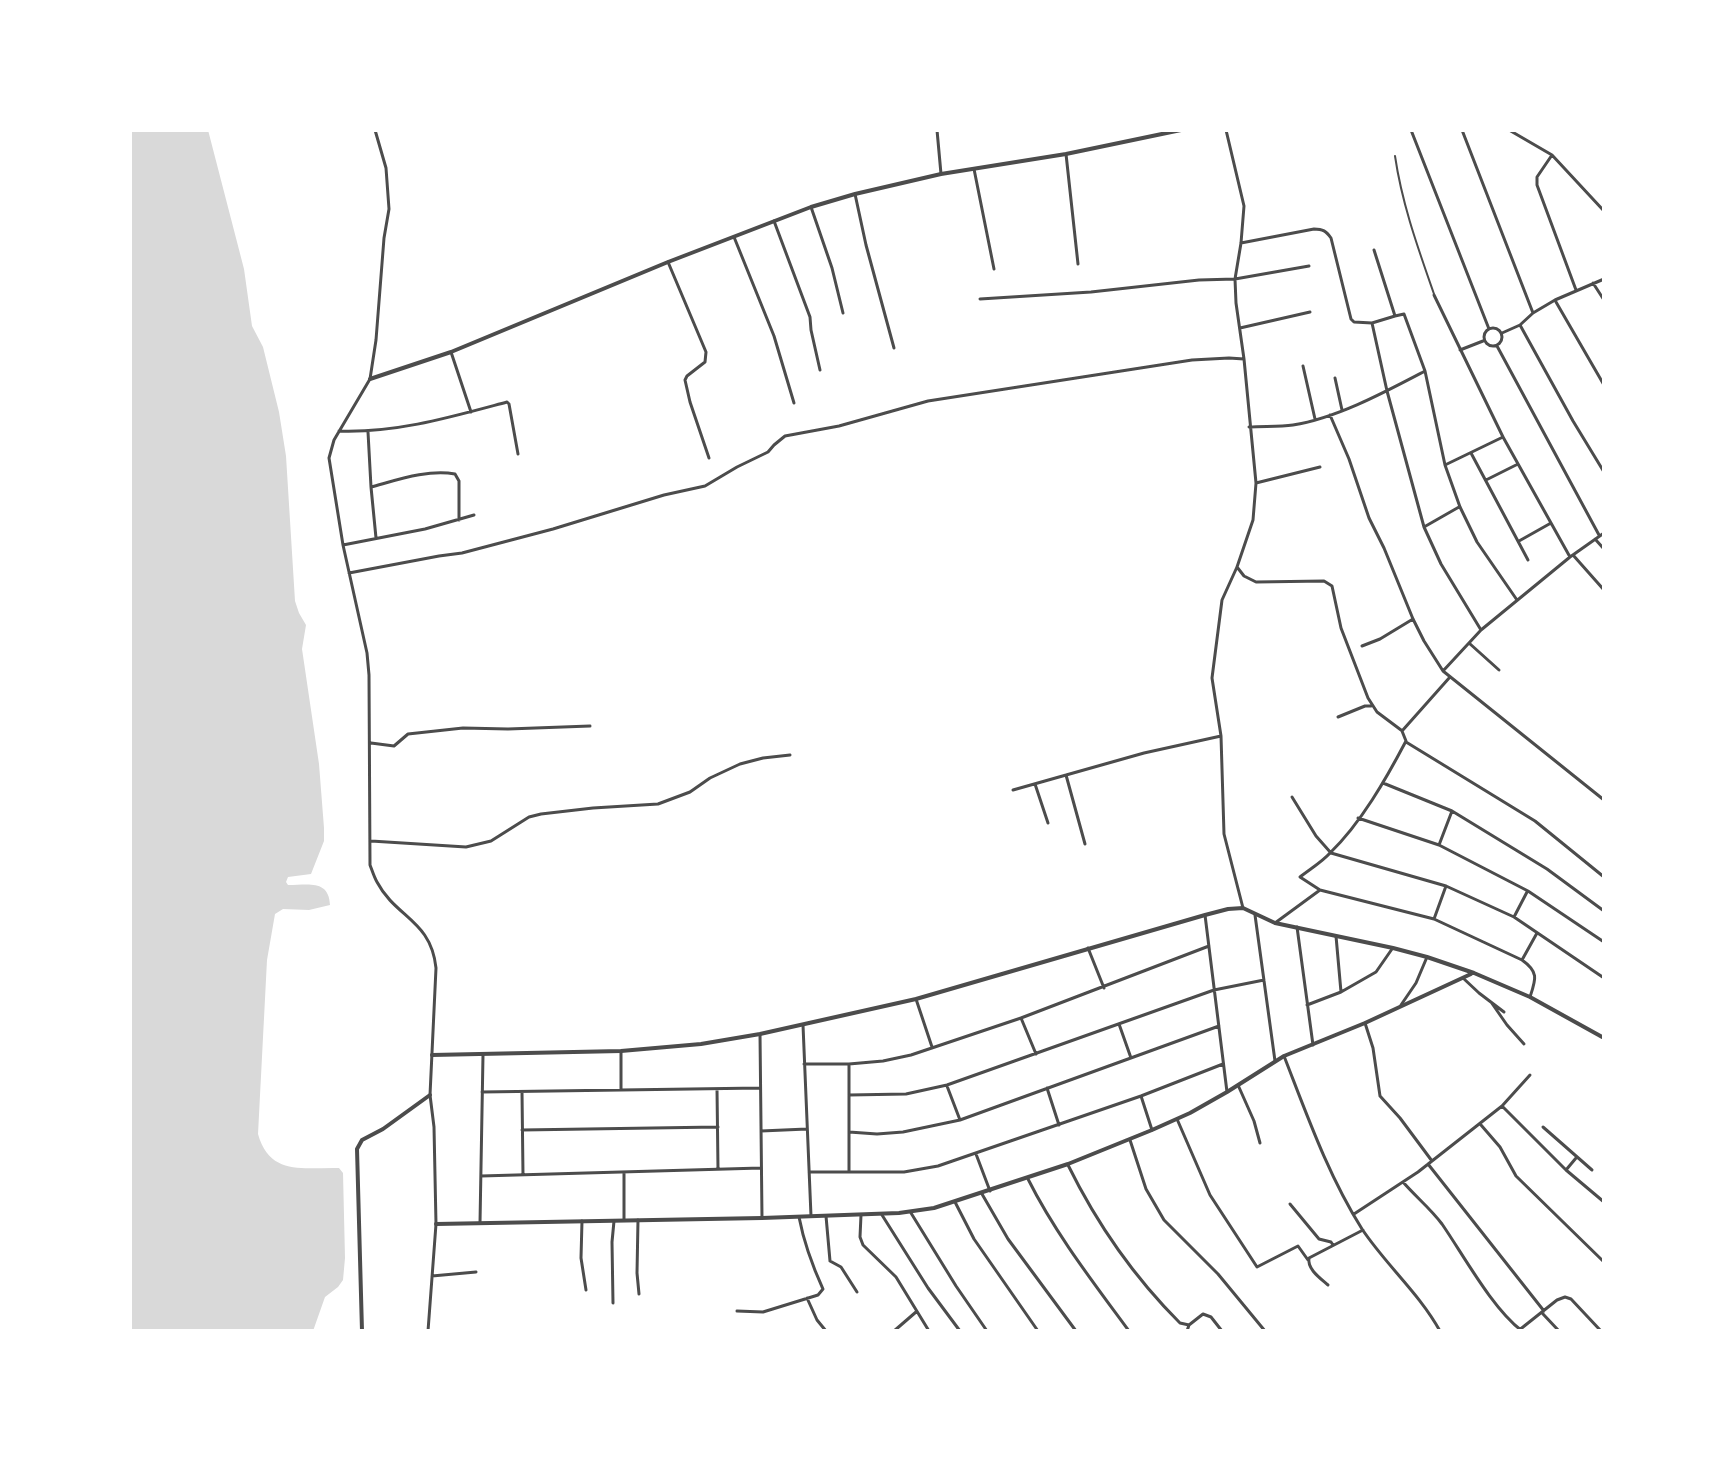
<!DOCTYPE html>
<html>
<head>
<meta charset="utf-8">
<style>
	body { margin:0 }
	#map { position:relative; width:1734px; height:1461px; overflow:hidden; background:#fff; font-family:"IBM Plex Sans",sans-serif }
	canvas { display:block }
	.frame { position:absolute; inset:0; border:132px solid #fff; pointer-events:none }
</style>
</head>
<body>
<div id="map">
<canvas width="1734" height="1461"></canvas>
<div class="frame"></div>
</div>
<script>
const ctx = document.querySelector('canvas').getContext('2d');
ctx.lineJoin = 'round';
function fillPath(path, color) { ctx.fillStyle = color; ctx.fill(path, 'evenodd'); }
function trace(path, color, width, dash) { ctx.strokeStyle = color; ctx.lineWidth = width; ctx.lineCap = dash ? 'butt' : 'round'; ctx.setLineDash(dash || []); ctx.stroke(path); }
fillPath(new Path2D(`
	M130,130H208L244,269L252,326L263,347L279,412L286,456L295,601L299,613L306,625L302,649L319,764L324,828V841L311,874L288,877L286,882L288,885C308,885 329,879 330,905L309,910L283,909L275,914L267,960L258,1134C270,1177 305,1167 339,1168L343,1173L345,1258L343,1280L338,1287L325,1297L313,1331H130Z`), '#d9d9d9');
trace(new Path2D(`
	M1395,156C1402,204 1418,248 1434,294`), '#4c4c4c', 2);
trace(new Path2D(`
	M375,130L386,168L389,209L384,238L376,340L370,379L334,440L329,458L343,545L367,653L369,675L370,865C372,870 374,877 377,882C396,918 431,920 436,968L430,1095L434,1127L436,1224L428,1331
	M937,130L941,174
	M1226,130L1244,206L1241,243L1235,279L1236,303L1244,359L1256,483L1253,520L1237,567L1222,600L1212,678L1221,736L1224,834L1243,908
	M1411,130L1489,329
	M1462,130L1533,313
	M1509,130L1552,155L1604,211
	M1066,154L1078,264
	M1552,155L1537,177V185L1576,290
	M974,169L994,269
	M855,194L866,245L894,348
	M811,207L832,268L843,313
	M774,221L810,317L811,330L820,370
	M734,237L774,336L794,403
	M1241,243L1314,229C1323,229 1326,231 1331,238L1351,319L1354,322L1372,323L1395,316
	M1374,250L1395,316L1404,314L1425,371L1445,465L1460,507L1477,542L1517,600
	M668,262L706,352L705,362L687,376L685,380L690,402L709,458
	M1593,283L1604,300
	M1434,295L1503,437L1570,557
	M980,299L1091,292L1199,280L1235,279L1309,266
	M1556,302L1604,385
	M1372,323L1387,391L1424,527L1441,564L1481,630
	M1520,325L1573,421L1604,472
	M1484 337a9 9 0 1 1 18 0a9 9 0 1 1-18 0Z
	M1240,328L1310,312
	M1502,333L1520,325L1533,313L1555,300L1604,279
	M1497,346L1599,535
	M1460,350L1483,341
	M451,352L471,412
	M1303,366L1315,419
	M1335,378L1342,410
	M1330,415L1349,459L1369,518L1384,548L1413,619L1424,641L1443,671L1604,800
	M1249,427C1264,426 1279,427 1293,425C1337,418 1385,392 1425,371
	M339,431C397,433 451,417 507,402L509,404L518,454
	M368,432L371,487
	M1471,453L1528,560
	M1445,465L1503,437
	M1486,480L1518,464
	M1256,483L1320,467
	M1424,527L1459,507
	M376,538L371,487C397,480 428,469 455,474L459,481V520
	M1595,539L1604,549
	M1519,541L1551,523
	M343,545L425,529L474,515
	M1573,555L1604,590
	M1237,567L1244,576L1256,582L1324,581L1332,586L1341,628L1368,698L1377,712L1401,730
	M349,573L439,556L462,553L553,529L664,495L705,486L737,467L768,452L774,445L785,436L839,426L928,401L1192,360L1229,358L1244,359
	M1469,643L1499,670
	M1362,646L1380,639L1413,619
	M1443,671L1481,630L1570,557L1604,533
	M1450,677L1402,731L1406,741C1386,779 1361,823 1330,853C1322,862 1310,869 1300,877L1320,890L1434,919L1522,960C1539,972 1536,979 1530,997
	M1338,717L1365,706H1371
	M1406,742L1535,821L1604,877
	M371,743L394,746L408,734L463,728L508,729L590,726
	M1066,775L1085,844
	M1383,783L1452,811L1547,869L1604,911
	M1035,784L1048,823
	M1013,790L1144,753L1221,736
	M1292,797L1316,836L1331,853L1446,886L1514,917L1604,978
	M1358,818L1439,845L1528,891L1604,942
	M371,841L466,847L491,841L529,817L541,814L593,808L658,804L690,792L710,778L740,764L763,758L790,755
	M1439,845L1452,811
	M1205,915L1227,1092
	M1255,915L1275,1061
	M1514,917L1527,892
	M1434,919L1446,886
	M1275,923L1320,890
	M1297,927L1313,1045
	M1336,936L1341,992
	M1088,948L1104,988
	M1522,960L1537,933
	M1463,978L1479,993L1504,1012
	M916,999L932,1047
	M1491,1002L1507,1025L1524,1044
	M1307,1005L1341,992L1376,972L1392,949
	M1401,1005L1416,983L1427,957
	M1021,1018L1036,1054
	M1365,1023L1373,1048L1380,1096L1400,1118L1432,1161
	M1119,1024L1131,1058
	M803,1025L811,1216
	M760,1034L762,1218
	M1284,1056C1307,1115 1328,1175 1362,1229C1386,1265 1419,1293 1440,1331
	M804,1064H849L883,1061L911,1055L1021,1018L1209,946
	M849,1064V1172
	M1238,1085L1254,1121L1260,1143
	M947,1086L960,1120
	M1047,1088L1059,1125
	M717,1089L718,1169
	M621,1090V1051
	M482,1092L760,1088
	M522,1092L523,1175
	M849,1095L906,1094L947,1085L1214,990L1264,980
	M1141,1096L1152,1130
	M1502,1106L1530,1075
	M1177,1119L1210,1195L1257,1267L1298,1246L1308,1260
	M1481,1125L1500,1147L1516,1176L1604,1262
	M1543,1127L1592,1170
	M522,1130L718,1127
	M761,1131L807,1129
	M849,1132L877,1134L903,1132L960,1120L1219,1026
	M1130,1140L1146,1189L1164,1220L1218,1274L1265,1331
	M976,1154L990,1191
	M1428,1164L1544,1311
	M1068,1165C1097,1224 1133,1276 1180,1323L1189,1325
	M1566,1170L1576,1158
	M624,1172V1220
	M809,1172H904L938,1166L1141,1096L1223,1064
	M481,1176L761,1168
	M1028,1179C1055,1233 1093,1282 1129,1331
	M1403,1182C1415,1196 1431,1209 1442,1224C1464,1256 1492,1308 1522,1331
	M982,1194L1008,1239L1076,1331
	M955,1202L974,1239L1038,1331
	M1290,1204L1319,1239L1331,1242L1333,1245
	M911,1213L956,1286L987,1331
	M1354,1214L1418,1172L1502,1106L1566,1170L1604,1202
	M861,1215L860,1237L863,1245L896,1277L929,1331
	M882,1215L928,1288L960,1331
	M826,1216L830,1261L841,1267L857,1292
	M638,1220L637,1273L639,1294
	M582,1221L581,1258L586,1290
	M480,1223L483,1055
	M432,1276L476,1272
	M1328,1285C1320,1278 1307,1269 1309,1258L1363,1230
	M807,1298L817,1320L826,1331
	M613,1303L612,1242L614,1221
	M737,1311L763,1312L818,1295L823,1289C812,1265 804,1243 799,1217
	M1543,1314L1559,1331
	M894,1331L916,1312
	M1187,1331L1189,1325L1203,1314L1211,1317L1222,1331
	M1518,1331L1557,1300L1565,1297L1571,1299L1601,1331`), '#4c4c4c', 3);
trace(new Path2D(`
	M370,379L451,352L668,262L811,207L855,194L941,174L1066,154L1181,130
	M432,1055L621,1051L701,1044L760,1034L916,999L1205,915L1228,909L1243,908L1275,923L1393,948L1427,957L1474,973L1530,997L1604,1038
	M436,1224L762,1218L899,1213L934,1208L1068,1164L1152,1130L1190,1113L1227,1092L1284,1056L1365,1023L1471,974
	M362,1331L357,1149L362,1140L383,1129L430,1095`), '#4c4c4c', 4);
</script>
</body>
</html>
